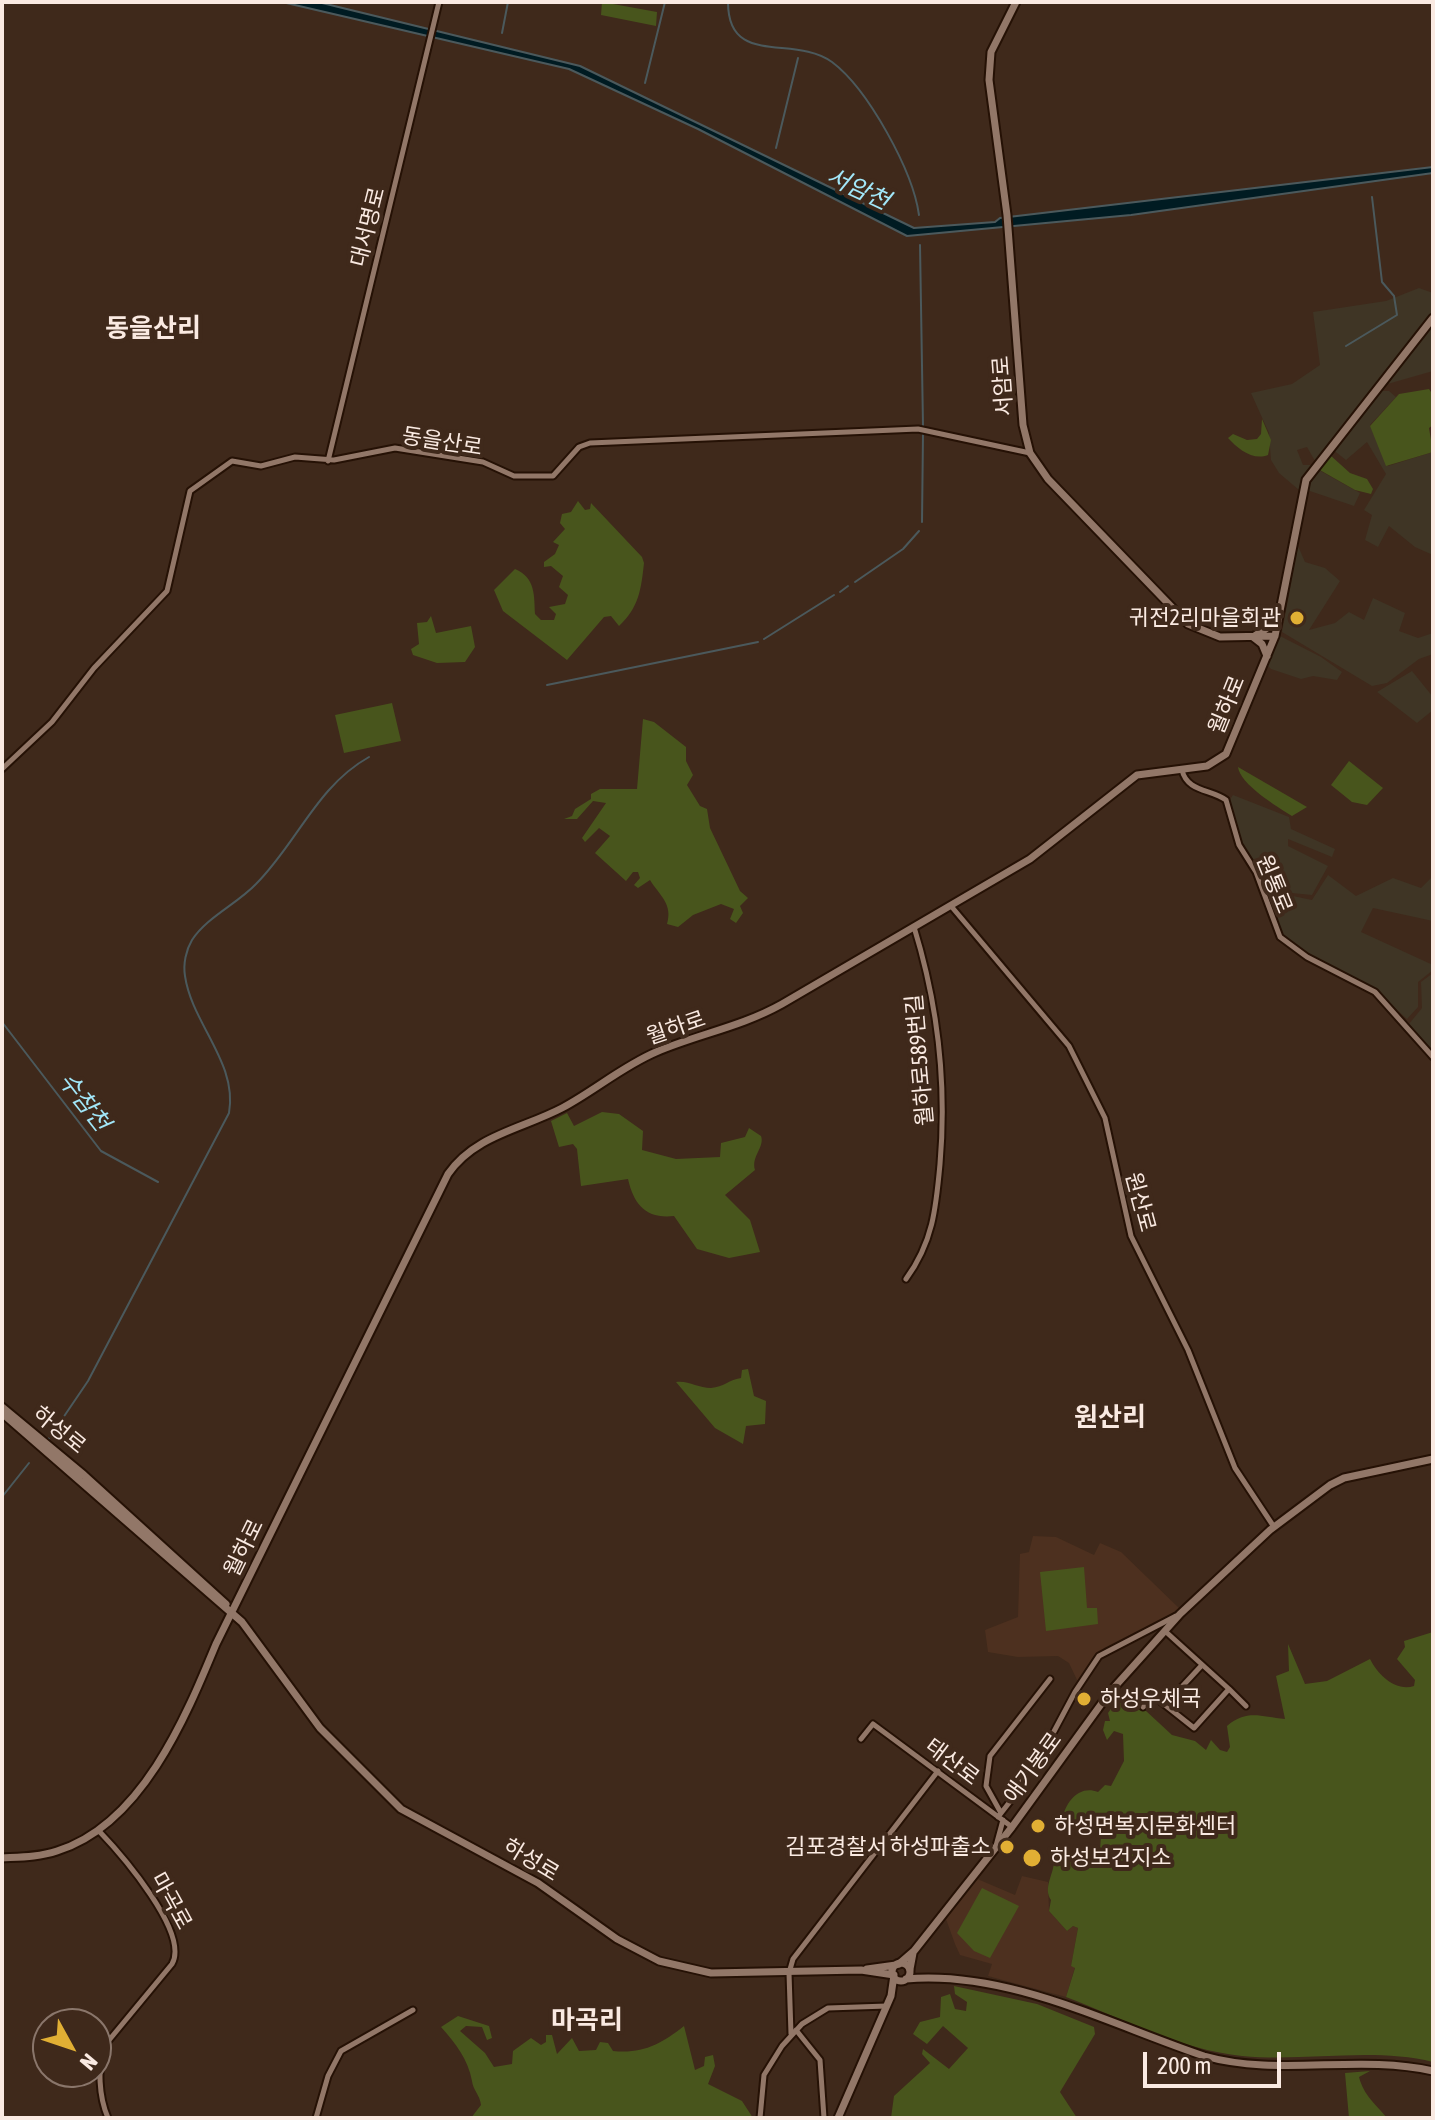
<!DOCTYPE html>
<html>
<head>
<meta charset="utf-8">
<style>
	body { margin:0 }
	#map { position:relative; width:1435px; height:2120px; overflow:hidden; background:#3f291b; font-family:"Asap Condensed",sans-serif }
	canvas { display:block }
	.frame { position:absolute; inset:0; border:4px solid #faeae2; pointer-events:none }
	.north { position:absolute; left:32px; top:2008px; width:80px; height:80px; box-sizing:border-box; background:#3f291b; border:2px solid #8a766b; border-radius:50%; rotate:130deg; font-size:22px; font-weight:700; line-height:32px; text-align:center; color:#faeae2 }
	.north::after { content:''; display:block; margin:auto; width:28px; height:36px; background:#e1af34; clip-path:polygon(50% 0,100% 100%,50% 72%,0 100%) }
	.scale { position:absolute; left:1143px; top:2052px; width:138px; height:36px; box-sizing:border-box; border:4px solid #faeae2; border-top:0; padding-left:10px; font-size:24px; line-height:28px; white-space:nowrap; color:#faeae2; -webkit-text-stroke:6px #3f291b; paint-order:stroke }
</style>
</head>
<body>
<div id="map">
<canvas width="1435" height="2120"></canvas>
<div class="frame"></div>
<div class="north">N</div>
<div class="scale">200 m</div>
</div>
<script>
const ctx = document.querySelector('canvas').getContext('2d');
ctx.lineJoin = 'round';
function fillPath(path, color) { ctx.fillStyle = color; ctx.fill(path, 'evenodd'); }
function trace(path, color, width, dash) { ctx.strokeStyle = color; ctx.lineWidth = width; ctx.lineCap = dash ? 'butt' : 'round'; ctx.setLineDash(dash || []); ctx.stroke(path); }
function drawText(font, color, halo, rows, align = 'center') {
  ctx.font = font + ' "Asap Condensed","Noto Sans KR",sans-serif'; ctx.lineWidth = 8; ctx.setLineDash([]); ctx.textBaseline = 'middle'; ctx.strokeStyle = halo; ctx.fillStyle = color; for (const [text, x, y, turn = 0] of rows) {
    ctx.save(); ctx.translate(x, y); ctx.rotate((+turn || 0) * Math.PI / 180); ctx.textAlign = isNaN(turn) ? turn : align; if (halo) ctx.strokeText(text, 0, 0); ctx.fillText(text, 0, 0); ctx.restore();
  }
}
fillPath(new Path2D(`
	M1033,1536L1056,1537L1094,1555L1100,1543L1121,1552L1180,1609L1104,1648L1078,1682L1069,1663L1058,1656L1018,1657L988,1652L985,1630L1018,1617L1020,1554L1029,1552Z
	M1022,1876L1048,1882L1049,1911L1067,1931L1073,1926L1078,1928L1071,1966L1075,1967L1066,1997L988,1976L992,1964L960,1955L955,1944L946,1919L975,1878L1015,1895Z`), '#4d301f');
fillPath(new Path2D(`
	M1419,288L1433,293V314L1315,461L1307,447L1297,450L1303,465H1312L1299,490L1279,473L1271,460L1269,433L1251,393L1292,384L1320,365L1313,312L1386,301Z
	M1433,322V371L1384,385Z
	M1379,391H1389L1396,397L1370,425L1388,466L1433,452V555L1415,547L1389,526L1378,547L1365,540L1372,515L1364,510L1386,474L1367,442L1346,460L1332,449Z
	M1317,469L1360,493L1354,506L1307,490Z
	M1298,546L1305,562L1325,568L1340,581L1309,630L1335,623L1349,612L1364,620L1373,598L1405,613L1399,631L1418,638L1433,633V654L1419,659L1387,683L1372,686L1282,632Z
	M1280,636L1321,657L1342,672L1337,680L1313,676L1301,679L1271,669L1267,665Z
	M1412,671L1433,697V710L1417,723L1377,692Z
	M1233,795L1289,817L1291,829L1335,849L1332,857L1288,839V846L1328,866L1312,895L1292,893L1262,880L1241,845L1229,801Z
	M1328,875L1356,896L1393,878L1421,888L1433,876V921L1373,908L1361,932L1433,965V970L1418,982V1007L1407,1019L1378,993L1298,950L1281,935L1264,890L1312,900Z
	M1433,973V1053L1409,1024L1422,1008L1421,982Z`), '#3f3525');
fillPath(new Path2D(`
	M602,2L657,12L656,26L601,15Z
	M1429,389L1433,395V425L1429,428L1433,452L1386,466L1370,426L1399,394Z
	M1262,419L1271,440L1268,455C1253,461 1238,449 1228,438L1233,434L1247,440L1257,439L1261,434Z
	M1330,455L1350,473L1367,479L1373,489L1371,494L1355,490L1318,469Z
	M578,501L585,510L590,509L591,503L642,557L644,563C641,590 639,607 619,626L611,616L604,617L567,660L503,611L494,590L515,569C536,578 534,596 535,614L541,620H554L556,614L549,607L565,604L568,595L559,587L563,576L551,566L544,567V562L555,554L559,545L553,542L565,529L560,523L562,514L571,512Z
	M431,616L436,633L471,626L475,647L465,662L437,663L413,655L411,649L419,644L417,623L427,622Z
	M392,703L401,741L344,753L335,715Z
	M643,719L654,722L686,747V761L693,775L687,785L700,806L707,809L710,828L740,891L748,898L740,906L743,913L736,923L730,919L734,909L721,904L693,915L678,927L667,924C673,904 660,896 650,880L638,888L634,885L640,878L638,872H633L626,881L595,853L610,836L599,828L585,842L582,838L606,803L593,801L577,819H564L572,816L575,809L591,799V794L600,789H637Z
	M1349,761L1383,788L1367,805L1352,802L1331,785Z
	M1238,767L1307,807L1292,816C1276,806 1240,784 1238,767Z
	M602,1112L619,1114L643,1131L642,1150L676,1159L720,1157L721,1143L745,1137L749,1128L761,1136C765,1147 751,1156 755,1170L725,1195L750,1220L760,1252L729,1258L697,1249L674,1216C646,1219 634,1205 628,1179L581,1186L577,1149L573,1144L559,1147L551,1121L567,1113L574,1126Z
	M748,1369L754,1396L766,1401L765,1424L746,1426L743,1444L715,1428L676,1382C688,1380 698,1388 711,1388C724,1387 728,1380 741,1378L742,1370Z
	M1084,1567L1087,1608H1097L1098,1624L1046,1631L1040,1572Z
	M1433,1632V2062C1372,2047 1305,2062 1242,2056C1182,2050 1121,2018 1066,1997L1075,1968L1071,1966L1078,1928L1073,1926L1067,1931L1049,1911L1051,1900C1043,1888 1053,1876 1054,1862L1063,1861L1065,1856L1078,1858L1086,1845L1085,1864L1099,1866L1101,1835L1062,1820C1066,1801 1079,1785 1098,1792L1105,1785L1111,1786L1124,1761L1123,1734L1114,1731L1107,1740L1103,1730L1105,1721H1110L1108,1713L1121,1695L1132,1698L1172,1735L1195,1741L1206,1750L1211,1740L1220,1750L1227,1752L1230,1747L1227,1726C1247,1709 1261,1717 1285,1719L1276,1676L1289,1671L1288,1644L1305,1684L1327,1681L1370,1659C1378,1675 1396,1692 1414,1686L1415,1680L1397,1659L1405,1647L1404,1641Z
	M982,1888L1019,1906L990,1958L974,1951L957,1933Z
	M954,1986L1037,2004L1094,2027L1095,2034L1060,2092L1077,2118H891L894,2096L930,2063L922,2054L923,2049L949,2069L968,2048L943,2026L927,2044L913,2034L920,2022L940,2017L941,1997L950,1994L955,2009L966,2011L967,2002L955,1994Z
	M458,2016L489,2026L492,2038L487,2040L482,2027L466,2026L460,2031L485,2053L494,2067L512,2064L513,2051L531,2038L541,2045L546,2042V2035H552L557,2054L572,2038L579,2051L596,2050L600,2042L608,2043L613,2051C643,2054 661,2044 684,2026L695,2070L704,2066L705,2057L713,2055L715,2066L708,2084L742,2101L753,2118H471L481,2105C480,2095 473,2090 472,2081C468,2059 456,2044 441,2027Z
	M1370,2071L1359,2077C1364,2096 1375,2103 1387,2118H1349L1345,2073Z`), '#48551c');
const water = new Path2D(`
	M282,2H318L580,66L914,228L995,222L1000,218L1433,167V173L1131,215L907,236L698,129L569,69Z`);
fillPath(water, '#001b22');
trace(water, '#4b595c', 2);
trace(new Path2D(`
	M728,2C728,68 794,34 832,62C868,89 913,171 919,215
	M502,33L508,2
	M645,83L665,2
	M776,148L798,58
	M920,245L923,426
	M1346,346L1397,315L1394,296L1382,282L1372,197
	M922,522L923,433
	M855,582L903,549L919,531
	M840,592L848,586
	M764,639L834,595
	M547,685L758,642
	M2,1022L101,1151L158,1182
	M48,1440L88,1381L229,1113C238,1063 192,1024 185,976C183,964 186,950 192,940C207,917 237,904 256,884C297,843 317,786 369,757
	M2,1497L29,1463`), '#4b595c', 2);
const minor = new Path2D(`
	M328,461L439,2
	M2,769L52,722L94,668L167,591L190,491L232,461L261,466L295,457L334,460L395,448L483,462L514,476H553L579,447L590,443L918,429L1030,453
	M1182,770C1187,792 1211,789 1226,800L1239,845L1256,872L1280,937L1307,957L1375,992L1433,1057
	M951,906L1069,1046L1105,1118L1131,1236L1188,1350L1235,1468L1274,1527
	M906,1279C933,1242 936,1208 940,1164C947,1083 938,1005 914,927
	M1229,1689L1246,1706
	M1165,1705L1202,1665
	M1143,1707L1155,1697L1194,1728L1229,1689L1165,1631
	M861,1739L873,1724L1012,1827
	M1001,1813L986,1786L990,1756L1050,1679
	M998,1817L1012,1799L1021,1777L1043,1752L1075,1692L1099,1656L1176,1616
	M99,1831C121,1854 190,1933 172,1964L105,2045C97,2067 99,2097 108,2118
	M996,1846L1003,1820
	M796,2030L820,2060L824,2118
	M791,2034L789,1973L793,1959L938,1771
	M316,2118L328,2076L341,2051L413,2010
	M760,2118L764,2075L782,2046L802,2024L828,2008L887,2006`);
const tertiary = new Path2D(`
	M1016,2L991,52L989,80L1007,215L1023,425L1030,453L1048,479L1188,624L1220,637L1275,636
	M1267,656L1262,644L1253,637L1278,621
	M2,1407L84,1475L226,1604
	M2,1413L242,1622L320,1728L401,1809L538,1883L617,1939L659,1961L711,1973L861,1970L894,1975L891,1996L838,2118
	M2,1858C20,1857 39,1857 57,1851C141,1825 185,1719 216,1644L448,1174C475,1135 522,1129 562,1108C594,1091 623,1066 656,1052C698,1034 741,1027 782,1004L1030,859L1137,775L1207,766L1226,754L1275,636L1306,480L1433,318
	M892 1972a9 9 0 1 1 18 0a9 9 0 1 1-18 0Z
	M867,1969L896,1965
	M906,1979C1008,1970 1109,2024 1204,2056C1278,2077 1358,2054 1433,2071`);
const secondary = new Path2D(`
	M899,1964L914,1951L1012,1827L1110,1692L1180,1614L1270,1530L1330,1485L1344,1478L1433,1459
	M910,1969L913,1953`);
trace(minor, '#251105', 9);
trace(tertiary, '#251105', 11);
trace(secondary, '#251105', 11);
trace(minor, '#927768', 5);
trace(tertiary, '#927768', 7);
trace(secondary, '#927768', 7);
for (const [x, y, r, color] of [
	[1297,618,8,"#e1af34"],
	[1084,1699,8,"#e1af34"],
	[1038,1826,8,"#e1af34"],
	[1007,1847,8,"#e1af34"],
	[1032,1858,10,"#e1af34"]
]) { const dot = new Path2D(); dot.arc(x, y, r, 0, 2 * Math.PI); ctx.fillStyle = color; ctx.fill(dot); trace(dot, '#3f291b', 3); }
drawText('22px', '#faeae2', '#3f291b', [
	["대서명로",368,227,-76],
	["서암로",1003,386,-94],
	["동을산로",442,442,9],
	["월하로",1227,705,-68],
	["원통로",1274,884,68],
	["월하로",676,1028,-19],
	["월하로589번길",920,1060,-95],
	["원산로",1140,1202,75],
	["하성로",59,1430,39],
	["월하로",244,1548,-64],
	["태산로",952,1762,37],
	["애기봉로",1033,1768,-54],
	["하성로",531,1860,31],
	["마곡로",171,1901,61]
]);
drawText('22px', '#faeae2', '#3f291b', [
	["귀전2리마을회관",1281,618,"right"],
	["하성우체국",1100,1699],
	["하성면복지문화센터",1054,1826],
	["김포경찰서 하성파출소",991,1847,"right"],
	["하성보건지소",1050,1858]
], 'left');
drawText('italic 24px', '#a2e7f9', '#3f291b', [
	["서암천",858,189,25],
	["수참천",84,1102,52]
]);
drawText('bold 26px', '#faeae2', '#3f291b', [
	["동을산리",153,329],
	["원산리",1110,1418],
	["마곡리",587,2021]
]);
</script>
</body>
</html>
